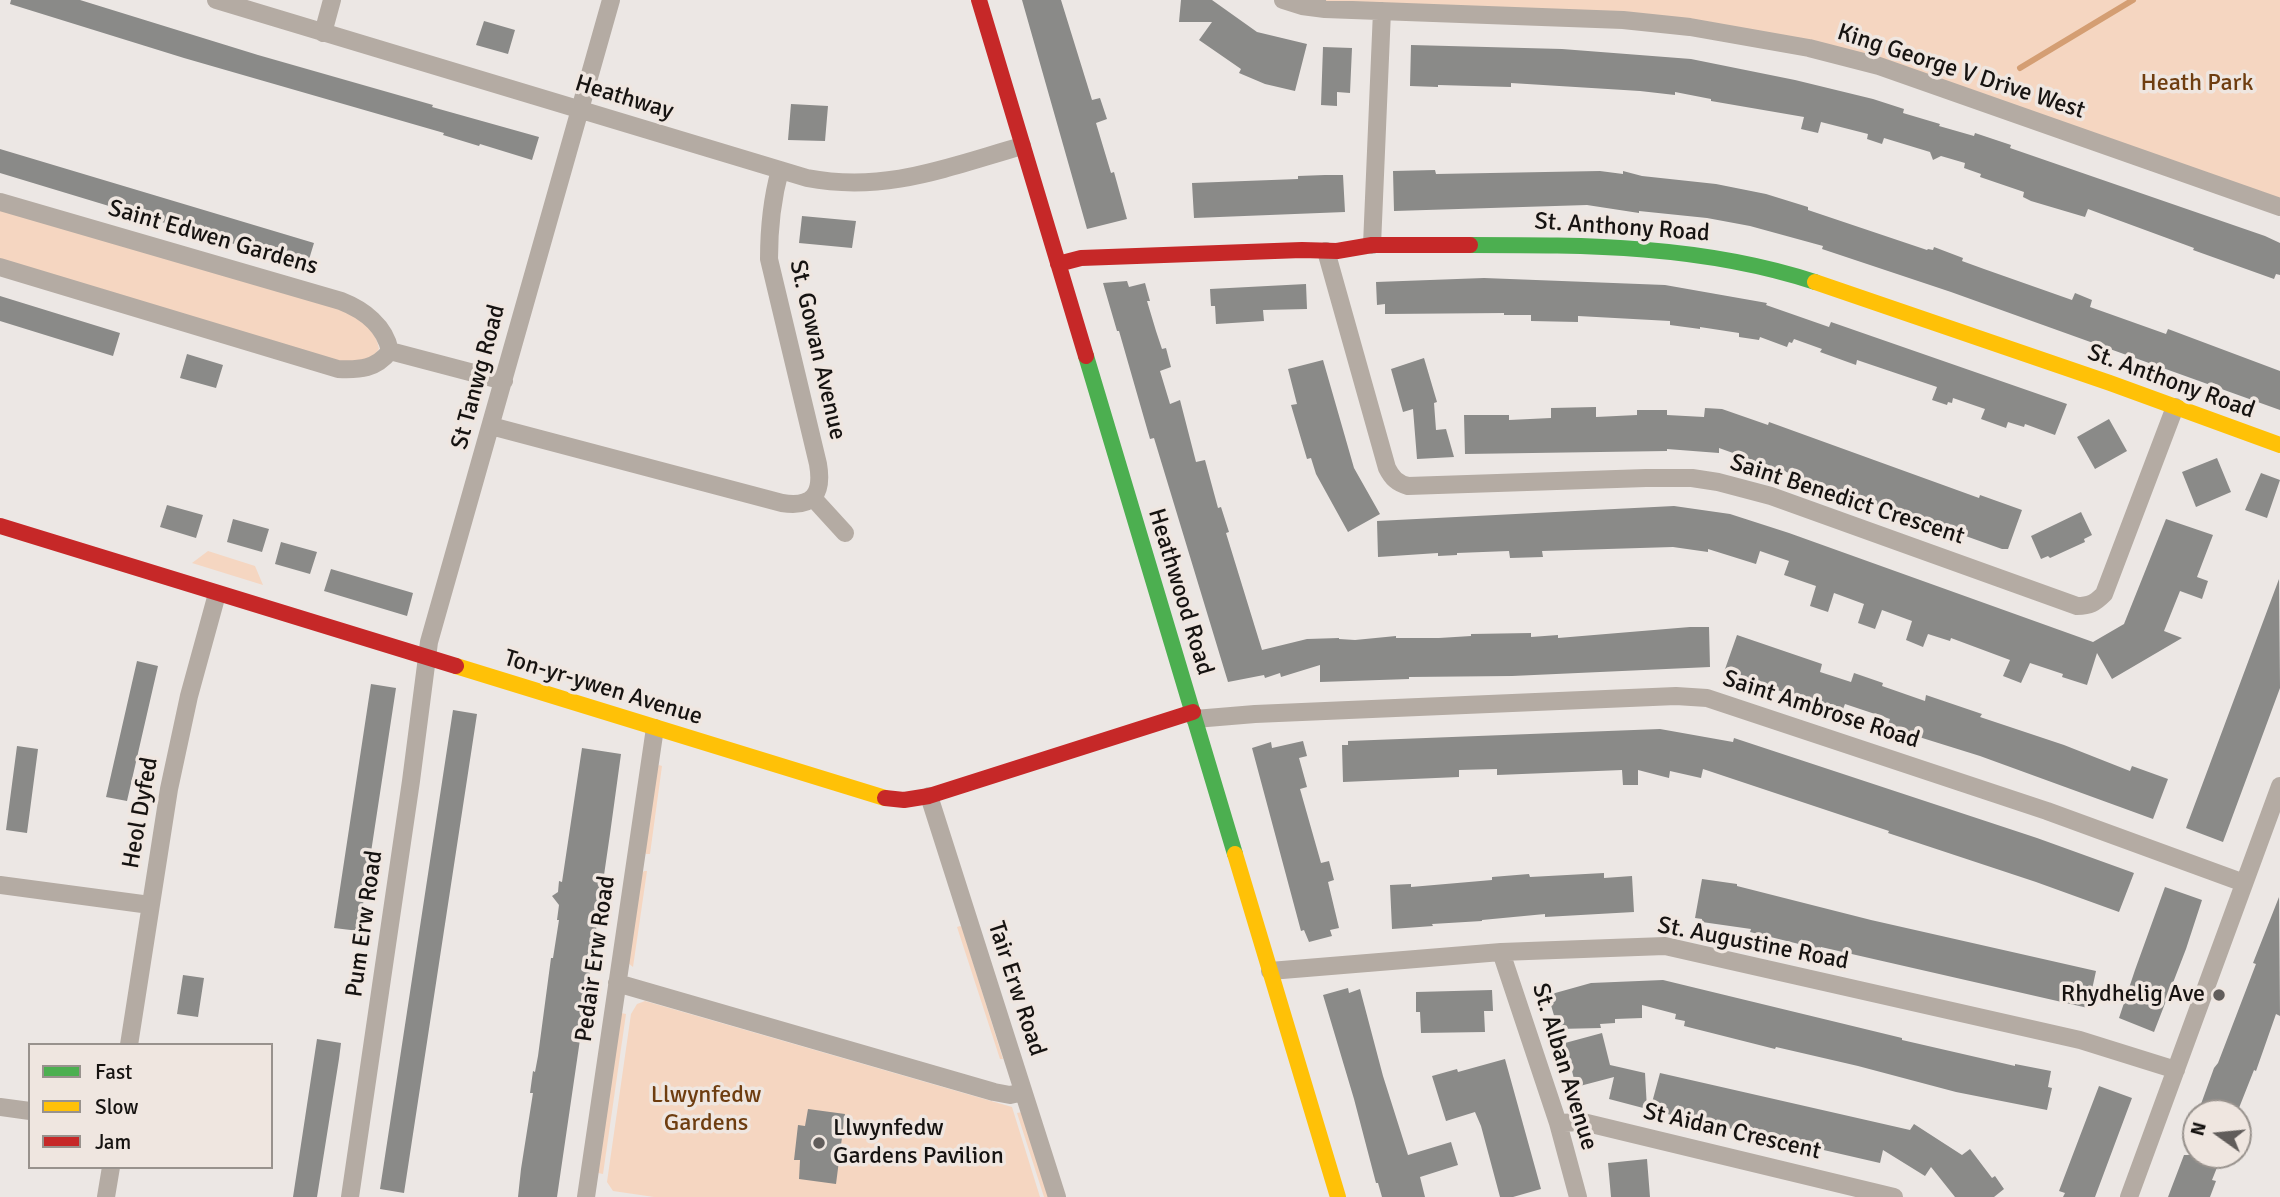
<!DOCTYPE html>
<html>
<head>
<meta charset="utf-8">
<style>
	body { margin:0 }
	#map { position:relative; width:2280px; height:1197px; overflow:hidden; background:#ece7e4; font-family:Signika,sans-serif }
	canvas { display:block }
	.legend { position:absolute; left:28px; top:1043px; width:245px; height:126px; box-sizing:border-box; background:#efe6e0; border:2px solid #98928d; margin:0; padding:9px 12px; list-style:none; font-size:21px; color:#161311 }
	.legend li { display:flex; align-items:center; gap:14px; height:35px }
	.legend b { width:35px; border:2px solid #98928d }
	.north { position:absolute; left:2182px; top:1099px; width:70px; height:70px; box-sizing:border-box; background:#efe6e0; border:2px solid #98928d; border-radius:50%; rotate:285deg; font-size:19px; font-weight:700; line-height:28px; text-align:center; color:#161311 }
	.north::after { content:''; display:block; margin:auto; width:24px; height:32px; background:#615d5b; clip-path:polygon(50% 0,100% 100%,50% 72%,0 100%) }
</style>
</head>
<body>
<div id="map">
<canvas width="2280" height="1197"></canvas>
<ul class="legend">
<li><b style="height:9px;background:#4caf50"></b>Fast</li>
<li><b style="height:9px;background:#ffc107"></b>Slow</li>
<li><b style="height:9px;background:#c62828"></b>Jam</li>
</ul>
<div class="north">N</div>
</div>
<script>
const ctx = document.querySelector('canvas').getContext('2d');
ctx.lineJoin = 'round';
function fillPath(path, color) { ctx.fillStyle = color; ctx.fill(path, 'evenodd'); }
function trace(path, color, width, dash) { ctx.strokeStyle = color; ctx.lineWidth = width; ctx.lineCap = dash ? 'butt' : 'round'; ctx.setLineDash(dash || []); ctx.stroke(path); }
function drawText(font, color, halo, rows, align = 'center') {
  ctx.font = font + ' Signika,sans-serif'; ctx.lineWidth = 7; ctx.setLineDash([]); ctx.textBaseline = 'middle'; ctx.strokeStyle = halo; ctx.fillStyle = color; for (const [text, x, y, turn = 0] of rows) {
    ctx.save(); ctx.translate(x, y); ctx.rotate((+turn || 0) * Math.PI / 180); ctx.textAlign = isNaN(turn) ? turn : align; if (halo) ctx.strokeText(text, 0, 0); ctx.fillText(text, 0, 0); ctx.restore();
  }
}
fillPath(new Path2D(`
	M1301,0H2280V201L1801,41Z
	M0,208L341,308C358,316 376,329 379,349C368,364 357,362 340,363L0,261Z
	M208,551L255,566L263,585L192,563Z
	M659,765L662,766L650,854H646L644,850L657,768Z
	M644,871H647L633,967L628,963L641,874Z
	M960,926L962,927L1003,1059H1000L957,927Z
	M645,1001L1012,1107L1040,1197H654L613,1191L607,1182L631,1014L637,1004Z
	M621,1013L626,1014L603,1174L598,1173Z
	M1022,1112L1049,1197H1044L1017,1113Z`), '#f5d6c1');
trace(new Path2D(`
	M2020,68L2133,0`), '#d49e73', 6);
fillPath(new Path2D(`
	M11,0H80L258,55L433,105L432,107L539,137L532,160L480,144L479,146L443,135L444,133L184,58L10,4Z
	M1022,0H1061L1092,100L1100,98L1107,119L1096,123L1111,173L1114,172L1127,219L1087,229Z
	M1181,0H1212L1257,32L1307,44L1295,91L1265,84L1239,73L1241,69L1199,40L1212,22H1179Z
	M484,21L515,30L508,54L476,45Z
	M1411,45L1562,49L1691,59L1795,80L1873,99L1904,109L1903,113L1940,124L1939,126L1974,136L1975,133L2011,145L2010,148L2265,236L2280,243V275L2276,274L2274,279L2193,250L2194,248L2088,209L2085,217L2031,201L2023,197L2024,192L1980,177L1981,174L1964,168L1965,163L1941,156L1933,160L1930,152L1884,138L1882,144L1867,139L1868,134L1821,122L1818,133L1801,129L1804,117L1711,101V99L1675,92V95L1640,91L1511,83V87L1438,85V87L1410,86Z
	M1323,47L1352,48L1350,93L1337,92V106L1321,105Z
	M791,104L828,106L825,141L788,140Z
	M0,149L314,243L307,266L0,173Z
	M1435,170L1436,174L1600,171L1623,174V171L1642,176L1716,184L1766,194L1808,207V210L1927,250L1928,249L1933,250L1934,247L1963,258L1962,261L1984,269L2072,300L2075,293L2092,300L2090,307L2107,313L2166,334L2168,329L2280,371V410L1951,292L1822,249L1823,246L1750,226L1707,218L1639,211V213L1587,205L1394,211L1393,171Z
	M1325,175H1343L1345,212L1194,218L1192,183L1298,179V176Z
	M802,216L856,221L852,248L799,243Z
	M1484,278L1665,285L1767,303L1766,305L1829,327L1831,322L2067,404L2055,435L2025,424L2024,427L2008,422L2006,428L1981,419L1985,409L1953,398L1952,403L1948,402L1947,405L1932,400L1937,387L1857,360L1856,365L1820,352L1822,349L1794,339L1792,343L1789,342L1787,347L1760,337L1759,340L1739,337V333L1700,327V329L1670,325V321L1578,316V322L1531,321V315H1504V313L1385,314V304L1377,305L1376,282Z
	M1127,281L1129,287L1145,283L1150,301H1147L1156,331L1162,349L1166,348L1171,367L1160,371L1170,404L1180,400L1196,462L1205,460L1218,508L1221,507L1229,532L1226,533L1262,650L1307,639L1339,638V639L1355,640L1396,636V638H1439L1471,636V634L1531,633V637L1558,635V638L1690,627H1709L1710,667L1512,676L1409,677V679L1320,682V665L1281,677L1280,673L1265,678L1264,675L1228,682L1154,438L1150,439L1119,331H1117L1103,283Z
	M1306,284L1307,309L1263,310L1264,321L1216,324L1215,306H1211L1210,289Z
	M0,296L120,333L113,356L0,321Z
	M187,354L223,365L216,388L180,378Z
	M1424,358L1437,402L1434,403L1436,430L1446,429L1454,457L1417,459L1413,409L1403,412L1391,369Z
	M1323,360L1354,468L1380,514L1348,532L1316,474L1311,458L1307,459L1291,405L1297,404L1288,369Z
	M1596,407V417L1637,415V410H1667V415L1704,417L1705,408L1722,409L1768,425L1769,422L1979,498L1980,495L2022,510L2008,549H2002L1719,448V453L1667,449V451L1465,454L1464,415H1509V420L1551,418V408Z
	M2109,419L2127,451L2095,469L2077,437Z
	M2217,458L2231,492L2196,507L2182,472Z
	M2261,473L2280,480L2267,518L2245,510Z
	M167,505L203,515L196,538L160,527Z
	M1674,506L1730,514L1789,533L2093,642L2124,624L2166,519L2213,535L2197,577L2208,581L2202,599L2180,591L2164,631L2182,638L2112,679L2097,653L2087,685L2062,677L2063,674L2030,663L2021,683L2003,676L2010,660L1951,638L1950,641L1928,634L1923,647L1906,640L1912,621L1882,610L1875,629L1858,623L1864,604L1834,593L1828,612L1810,606L1816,586L1784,575L1789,561L1760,551L1756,564L1708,549V552L1673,547L1542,551L1543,557L1510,558L1509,551L1457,553V555L1438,556V553L1378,557L1377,521Z
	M2081,512L2092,535L2084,539L2085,542L2050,558L2048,556L2041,559L2031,536Z
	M233,519L269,529L262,552L227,542Z
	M281,542L317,552L310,574L275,564Z
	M331,569L413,593L407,616L324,591Z
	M2279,579L2280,688L2223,842L2186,828Z
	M1737,635L1822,664L1820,672L1851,682L1854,673L1883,683L1882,686L1925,701L1926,695L1982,714L1980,717L2064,745L2130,771L2132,766L2168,779L2153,819L1980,756L1887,727L1890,719L1845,704L1843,709L1811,699L1810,701L1724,672Z
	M137,661L158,666L127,801L106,797Z
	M371,684L396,688L359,931L334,928Z
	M453,710L477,714L404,1193L380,1189Z
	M1660,729L1733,742L1734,738L2037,838L2134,873L2119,912L2036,882L1888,833L1889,831L1703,769L1701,778L1670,771L1669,778L1638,770V785H1623L1622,770L1497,775V769L1459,770V777L1343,782L1342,745H1348V741Z
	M1303,741L1307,756L1299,758L1307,787L1300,789L1321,863L1329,861L1334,880L1328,882L1339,928L1330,930L1332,936L1309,942L1304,930L1301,931L1252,748L1271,742L1272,748Z
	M17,746L38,749L27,833L6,830Z
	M582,748L621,754L610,834L557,1197H518L521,1169L533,1093H530L533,1071L535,1072L538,1056L551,958H553L559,920H557L559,905L552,896L558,892L559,881L562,882Z
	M1604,873V878L1632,876L1634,912L1545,917V914L1482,920V921L1432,924L1433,926L1392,929L1390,885L1411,884V887L1492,880V877L1529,874L1530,877Z
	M1702,879L1737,884V886L1871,920L2096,971L2088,1008L1821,947V949L1799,944L1750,932L1751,929L1702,922V919L1695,918Z
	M2165,887L2202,900L2186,949L2154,1032L2119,1018L2135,970Z
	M2279,897L2280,1016L2276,1014L2256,1071L2254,1070L2237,1113H2224L2201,1104L2214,1068L2218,1063L2256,964L2253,963Z
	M183,975L204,978L198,1017L177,1014Z
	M1663,980L1902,1038V1040L2015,1066V1064L2051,1071L2048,1087L2052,1088L2047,1110L1956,1092L1858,1066L1776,1047L1775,1049L1684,1026L1685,1021L1675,1019L1676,1014L1642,1005V1018L1615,1019V1023L1600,1024L1601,1028L1558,1029L1548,995L1591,983Z
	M1348,988L1349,993L1360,989L1383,1076L1408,1155L1451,1142L1458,1165L1420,1177L1425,1197H1382L1378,1183H1376L1354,1099L1323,995Z
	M1492,990L1493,1011H1484L1485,1032L1421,1033L1420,1012H1416V992Z
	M1602,1033L1610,1065L1645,1073L1647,1109L1609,1099L1614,1077L1576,1087L1565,1043Z
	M317,1039L341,1043L339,1059L317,1197H293Z
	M1505,1059L1541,1189L1513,1197H1500L1481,1126L1475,1112L1446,1121L1432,1076L1457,1069L1458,1072Z
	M1660,1073L1910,1130L1914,1124L1962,1155L1970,1149L1992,1178L1995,1176L2004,1189L1994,1197H1955L1931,1167L1925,1176L1883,1150L1880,1163L1650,1110Z
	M2099,1086L2132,1098L2095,1197H2063L2065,1193L2059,1191Z
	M808,1109L845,1114L836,1184L799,1179L800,1160H794L798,1125L805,1126Z
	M2184,1155H2222L2212,1180L2216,1181L2210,1197H2168Z
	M1647,1159L1650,1197H1611L1608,1163Z`), '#8a8a88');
trace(new Path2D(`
	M216,0L807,178C886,193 948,167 1022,146
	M1283,0L1302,6L1325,9L1623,20L1690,27L1809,48L1879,66L2280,207
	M323,33L332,0
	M0,202L341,301C364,310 385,326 390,351
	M1372,245L1382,11
	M1326,251L1387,468C1392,478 1397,483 1408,486L1646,478H1692L1718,482L1771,496L2077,606C2090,606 2095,603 2104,594L2175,407
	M0,267L338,369C360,370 376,369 390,351L504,381
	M491,426L782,503C814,508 823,493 818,464L769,259C769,229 772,199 780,170
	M813,498L845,533
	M1195,719L1255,714L1676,696L1707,698L2047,811L2244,883
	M929,796L1057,1197
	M0,885L150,905
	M1501,952L1558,1123L1578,1197
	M1270,971L1501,952L1665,946L2080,1040L2176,1070
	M617,983L994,1092L1010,1095L1023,1092
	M129,1045L169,789L189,696L217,594
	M0,1107L30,1111
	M1558,1123L1583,1122L1894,1197
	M106,1197L111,1167
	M350,1197L411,781L429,642L611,0
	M586,1197L655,728
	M2129,1197L2280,786`), '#b4aba3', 18);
trace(new Path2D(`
	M1470,245C1587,245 1702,245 1815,282
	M1086,356L1235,854`), '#4caf50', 16);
trace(new Path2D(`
	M1815,282L2110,383L2280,445
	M456,666L885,798
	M1235,854L1338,1197`), '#ffc107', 16);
trace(new Path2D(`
	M979,0L1086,356
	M1058,264L1081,258L1302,250L1337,251L1372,245H1470
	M0,526L456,666
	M885,798L904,800L929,796L1193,712`), '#c62828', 16);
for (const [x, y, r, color] of [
	[2219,995,7,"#615d5b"],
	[819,1143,7,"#615d5b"]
]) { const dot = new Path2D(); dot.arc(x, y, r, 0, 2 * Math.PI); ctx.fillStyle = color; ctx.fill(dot); trace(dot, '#efe6e0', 2.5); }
drawText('24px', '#161311', '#efe6e0', [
	["King George V Drive West",1961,72,18],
	["Heathway",624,98,17],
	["St. Anthony Road",1622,228,4],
	["Saint Edwen Gardens",213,238,16],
	["St. Gowan Avenue",817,350,77],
	["St Tanwg Road",479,377,-75],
	["St. Anthony Road",2171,382,20],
	["Saint Benedict Crescent",1847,500,18],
	["Heathwood Road",1180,592,73],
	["Ton-yr-ywen Avenue",603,688,17],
	["Saint Ambrose Road",1821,710,18],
	["Heol Dyfed",141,813,-80],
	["Pum Erw Road",365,924,-82],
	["St. Augustine Road",1753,944,11],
	["Pedair Erw Road",596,959,-82],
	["Tair Erw Road",1016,989,72],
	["St. Alban Avenue",1564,1067,73],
	["St Aidan Crescent",1732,1132,13]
]);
drawText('24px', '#6e3d10', '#efe6e0', [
	["Heath Park",2197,84],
	["Llwynfedw",706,1096],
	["Gardens",706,1124]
]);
drawText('24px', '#161311', '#efe6e0', [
	["Rhydhelig Ave",2205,995],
	["Llwynfedw",833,1129,"left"],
	["Gardens Pavilion",833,1157,"left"]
], 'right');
</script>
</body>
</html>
